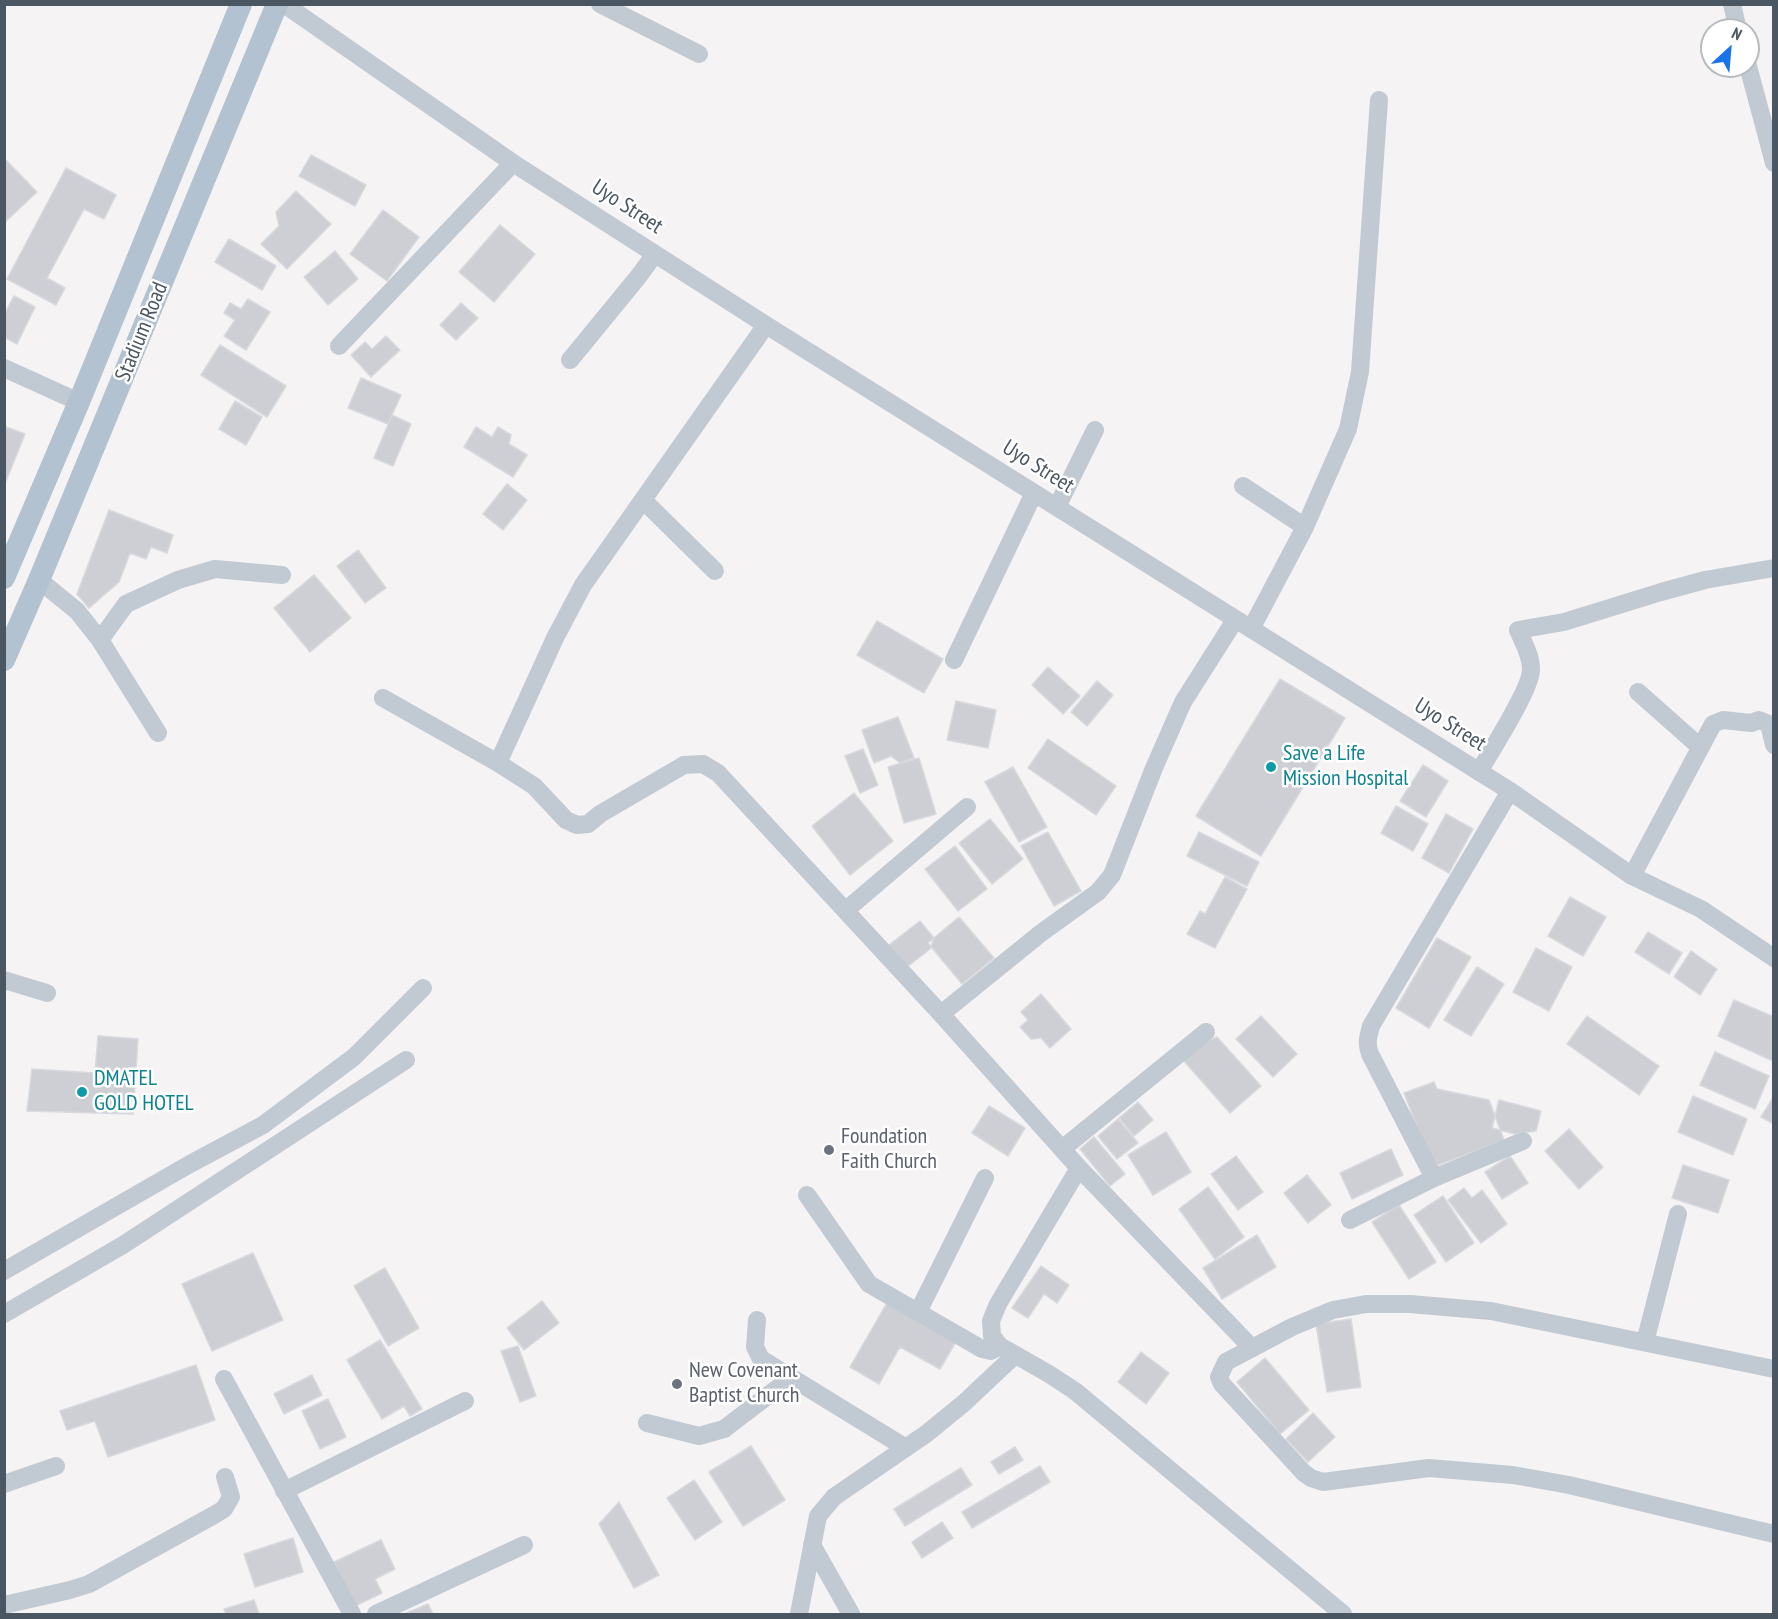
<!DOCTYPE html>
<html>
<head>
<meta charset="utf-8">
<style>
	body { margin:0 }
	#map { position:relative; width:1778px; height:1619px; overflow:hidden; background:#f5f3f3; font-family:"PT Sans Narrow",sans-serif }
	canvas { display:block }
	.frame { position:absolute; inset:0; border:6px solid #4a5661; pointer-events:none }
	.north { position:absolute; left:1700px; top:18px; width:60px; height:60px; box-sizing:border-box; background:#fff; border:2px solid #b7bbc0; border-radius:50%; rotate:26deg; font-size:16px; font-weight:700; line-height:24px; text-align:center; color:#4a5661 }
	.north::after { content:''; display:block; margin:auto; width:21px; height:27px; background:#1a73e8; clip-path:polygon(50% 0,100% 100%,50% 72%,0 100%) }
</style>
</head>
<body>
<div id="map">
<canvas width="1778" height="1619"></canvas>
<div class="frame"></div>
<div class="north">N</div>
</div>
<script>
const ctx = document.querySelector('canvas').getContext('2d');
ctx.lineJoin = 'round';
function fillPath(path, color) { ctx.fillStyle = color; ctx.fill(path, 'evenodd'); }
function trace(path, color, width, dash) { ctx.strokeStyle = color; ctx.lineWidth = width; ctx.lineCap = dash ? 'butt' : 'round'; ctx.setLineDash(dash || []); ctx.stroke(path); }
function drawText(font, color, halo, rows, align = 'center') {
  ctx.font = font + ' "PT Sans Narrow",sans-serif'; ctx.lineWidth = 5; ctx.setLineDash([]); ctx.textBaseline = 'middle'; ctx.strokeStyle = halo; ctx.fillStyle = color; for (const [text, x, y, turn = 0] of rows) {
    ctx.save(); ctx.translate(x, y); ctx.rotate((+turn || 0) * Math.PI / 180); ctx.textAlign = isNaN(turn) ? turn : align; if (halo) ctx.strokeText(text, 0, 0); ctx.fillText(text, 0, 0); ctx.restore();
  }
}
const building = new Path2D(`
	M311,155L366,185L355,206L299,176Z
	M4,158L37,192L4,223Z
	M66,168L116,195L104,219L84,209L47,278L65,288L56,305L7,279Z
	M296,191L331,224L287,269L261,244L279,226L276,212Z
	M383,210L419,237L387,281L350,254Z
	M500,225L535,254L494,302L459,272Z
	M229,239L276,266L262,290L215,262Z
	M335,251L358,279L328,305L304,277Z
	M14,296L35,307L17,344L4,337V315Z
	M248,299L270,312L246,350L224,336L235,320L224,313L230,303L241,309Z
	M461,303L478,318L456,340L440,325Z
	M386,336L400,350L371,377L351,355L365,342L372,349Z
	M220,345L286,386L267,417L201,375Z
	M361,378L401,395L388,424L348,408Z
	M235,401L262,417L246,445L219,429Z
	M392,415L411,424L393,466L374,458Z
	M6,427L25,434L4,486V429Z
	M476,427L492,437L498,427L511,435L509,444L527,455L513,477L464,447Z
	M507,484L527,500L503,530L483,514Z
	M109,510L173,535L167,553L151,547L146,559L130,553L119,582L89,608L77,594Z
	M358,550L386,588L365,603L337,566Z
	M314,575L351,618L310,652L274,608Z
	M877,621L943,659L924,693L857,655Z
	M1048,667L1080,696L1063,714L1032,685Z
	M1280,679L1345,718L1261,856L1196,816Z
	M1097,681L1113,695L1087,726L1071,712Z
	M956,701L996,710L988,748L947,740Z
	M898,717L914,758L900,763L891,756L874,763L862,730Z
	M1048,739L1116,786L1096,815L1028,768Z
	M863,749L878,785L860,793L845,756Z
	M919,758L936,814L904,823L888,767Z
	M1423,765L1448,781L1426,817L1400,801Z
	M1013,767L1047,827L1019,842L985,782Z
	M854,793L893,841L850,875L812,826Z
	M1396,806L1428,824L1413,851L1381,833Z
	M1446,814L1473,829L1449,873L1422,858Z
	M990,819L1023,859L992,884L959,843Z
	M1048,832L1081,891L1054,906L1021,846Z
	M1199,832L1259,862L1247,886L1187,856Z
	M955,846L987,889L958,911L925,869Z
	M1225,877L1247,889L1215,948L1187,934L1200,911L1205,914Z
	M1570,897L1606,917L1583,956L1548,936Z
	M959,917L994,958L962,984L928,943Z
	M920,921L934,938L930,949L907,967L889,945Z
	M1648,932L1682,953L1669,974L1635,952Z
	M1437,938L1471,957L1429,1028L1396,1008Z
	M1536,948L1572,967L1549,1011L1513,992Z
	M1691,951L1717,969L1700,995L1674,977Z
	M1477,967L1504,984L1471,1036L1444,1020Z
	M1041,994L1071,1029L1050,1048L1041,1038L1031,1039L1020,1027L1028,1020L1021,1012Z
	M1734,1000L1774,1017L1773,1061L1718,1036Z
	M1261,1016L1297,1054L1273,1077L1236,1039Z
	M1587,1016L1659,1066L1639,1095L1567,1044Z
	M98,1036L138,1039L133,1114L27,1111L32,1069L95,1073Z
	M1217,1037L1261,1086L1230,1113L1183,1060L1201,1044Z
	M1715,1052L1769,1076L1755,1109L1700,1085Z
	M1434,1082L1437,1089L1489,1100L1504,1140L1433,1167L1404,1093Z
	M1693,1096L1747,1119L1733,1155L1678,1132Z
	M1774,1096V1124L1761,1117Z
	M1499,1100L1541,1111L1536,1131L1515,1134L1492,1128Z
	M1138,1102L1153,1120L1134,1136L1119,1118Z
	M989,1106L1025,1128L1008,1156L972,1133Z
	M1118,1119L1138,1143L1117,1159L1098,1136Z
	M1569,1129L1603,1167L1579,1189L1545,1151Z
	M1166,1132L1191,1172L1153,1195L1128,1155Z
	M1094,1137L1125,1174L1110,1186L1080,1149Z
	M1391,1149L1403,1175L1352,1199L1340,1173Z
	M1236,1156L1263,1192L1238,1210L1211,1174Z
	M1510,1156L1528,1183L1502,1199L1485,1172Z
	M1683,1165L1729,1180L1718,1213L1672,1198Z
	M1307,1175L1331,1205L1308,1223L1284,1193Z
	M1208,1187L1244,1237L1215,1259L1179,1209Z
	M1464,1188L1472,1198L1482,1190L1507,1224L1481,1243L1448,1200Z
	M1443,1196L1474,1243L1446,1262L1414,1215Z
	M1399,1205L1436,1262L1409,1279L1372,1222Z
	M1257,1235L1276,1267L1222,1299L1203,1268Z
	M253,1253L283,1320L212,1351L182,1284Z
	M1041,1266L1069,1285L1057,1303L1044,1294L1028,1318L1012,1308Z
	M385,1268L419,1328L388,1346L354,1286Z
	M542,1301L559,1323L524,1350L507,1328Z
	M888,1301L957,1340L940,1369L900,1347L879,1384L850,1367Z
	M1351,1319L1361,1387L1327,1392L1316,1324Z
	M380,1340L422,1409L410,1416L404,1406L382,1419L347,1360Z
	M518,1346L536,1396L520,1402L501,1351Z
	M1141,1352L1169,1373L1146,1404L1118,1382Z
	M1265,1358L1309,1410L1280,1434L1237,1382Z
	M196,1365L215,1420L108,1457L95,1421L67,1430L60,1411Z
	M312,1375L322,1395L284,1414L274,1394Z
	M328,1399L346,1437L320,1449L302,1411Z
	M1313,1413L1335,1437L1308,1462L1286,1439Z
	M751,1446L785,1500L743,1526L709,1472Z
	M1015,1447L1023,1460L999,1474L991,1462Z
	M1040,1466L1050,1482L972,1528L962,1512Z
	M961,1468L972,1485L905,1526L894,1509Z
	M694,1480L722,1522L695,1540L667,1498Z
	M619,1502L659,1575L634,1588L599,1524Z
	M942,1522L953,1538L922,1558L912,1542Z
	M293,1538L303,1572L255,1587L244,1554Z
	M381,1540L395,1569L375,1579L382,1593L355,1606L334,1562Z
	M254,1600L259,1614H226L224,1609Z
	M428,1604L433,1614H404Z`);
fillPath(building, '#cdcfd5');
trace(building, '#d7d9de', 1.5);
trace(new Path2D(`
	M284,4L513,163L766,325L1510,791L1632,876L1701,909L1774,958
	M600,4L699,54
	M1732,4L1738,30
	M1748,66L1774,163
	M339,346L513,163
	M570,360L638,277L655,254
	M4,368L79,402
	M1243,486L1305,527
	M643,500L715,571
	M1057,507L1095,430
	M39,580L77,611L100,640L158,733
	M1251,629L1305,527L1348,429L1360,372L1379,100
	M100,640L126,604L178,580L215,569L282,575
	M954,660L1034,493
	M1638,692L1700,747
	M383,698L498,763L534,786L566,820L577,825L588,824L600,814L684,765L703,764L718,773L941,1014L1079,1168L1251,1347
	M498,763L555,638L583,585L766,325
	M1479,772C1490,752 1532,688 1531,669C1531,655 1523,642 1518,630L1564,622L1661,592L1705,580L1774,568
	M1632,876L1713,724L1723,720L1751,723L1759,720L1769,724L1774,745
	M846,910L967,807
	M4,980L47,993
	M941,1014L1041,933L1098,892L1112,875L1154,768L1183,702L1235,620
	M1062,1149L1206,1032
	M1079,1168L998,1304L991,1321L992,1336L1000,1346L1049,1374L1075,1391L1343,1614
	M1434,1178L1370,1054C1366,1043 1368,1037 1371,1026L1510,791
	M807,1195L869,1284L982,1349L991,1351L1000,1346
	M1350,1220L1434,1178L1523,1141
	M4,1271L190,1164L263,1125L354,1057L423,988
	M918,1312L985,1178
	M4,1314L123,1245L406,1060
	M757,1320L755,1347L761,1359L906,1448
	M1645,1342L1678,1214
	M1774,1369L1491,1311L1410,1304H1366L1333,1310L1292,1327L1226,1362L1219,1377L1222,1384L1304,1473L1311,1478L1323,1482L1429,1468L1513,1475L1569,1485L1774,1534
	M224,1379L352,1614
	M647,1423L699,1436L724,1429L791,1378
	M4,1484L56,1466
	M284,1491L465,1401
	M812,1545L851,1614
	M4,1605L70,1590L89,1584L214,1515L224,1509L231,1497L225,1477
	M376,1614L524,1545
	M799,1614L818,1516L834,1497L926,1434L964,1403L1015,1355`), '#c1cad2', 18);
trace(new Path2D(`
	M4,578L79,402L241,4
	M4,660L39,580L277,4`), '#b3c2d1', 22);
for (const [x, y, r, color] of [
	[1271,767,6,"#0f9aa8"],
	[82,1092,6,"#0f9aa8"],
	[829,1150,6,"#6b7280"],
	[677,1384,6,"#6b7280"]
]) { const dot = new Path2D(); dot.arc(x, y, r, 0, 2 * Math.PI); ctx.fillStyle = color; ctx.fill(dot); trace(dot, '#fff', 2); }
drawText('22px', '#4a5661', '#fff', [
	["Uyo Street",627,207,33],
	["Stadium Road",142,332,-68],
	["Uyo Street",1038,467,32],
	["Uyo Street",1450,725,32]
]);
drawText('22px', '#0d838f', '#fff', [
	["Save a Life",1283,754],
	["Mission Hospital",1283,779],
	["DMATEL",94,1079],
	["GOLD HOTEL",94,1104]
], 'left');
drawText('22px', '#5b616d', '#fff', [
	["Foundation",841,1137],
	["Faith Church",841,1162],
	["New Covenant",689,1371],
	["Baptist Church",689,1396]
], 'left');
</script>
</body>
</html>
